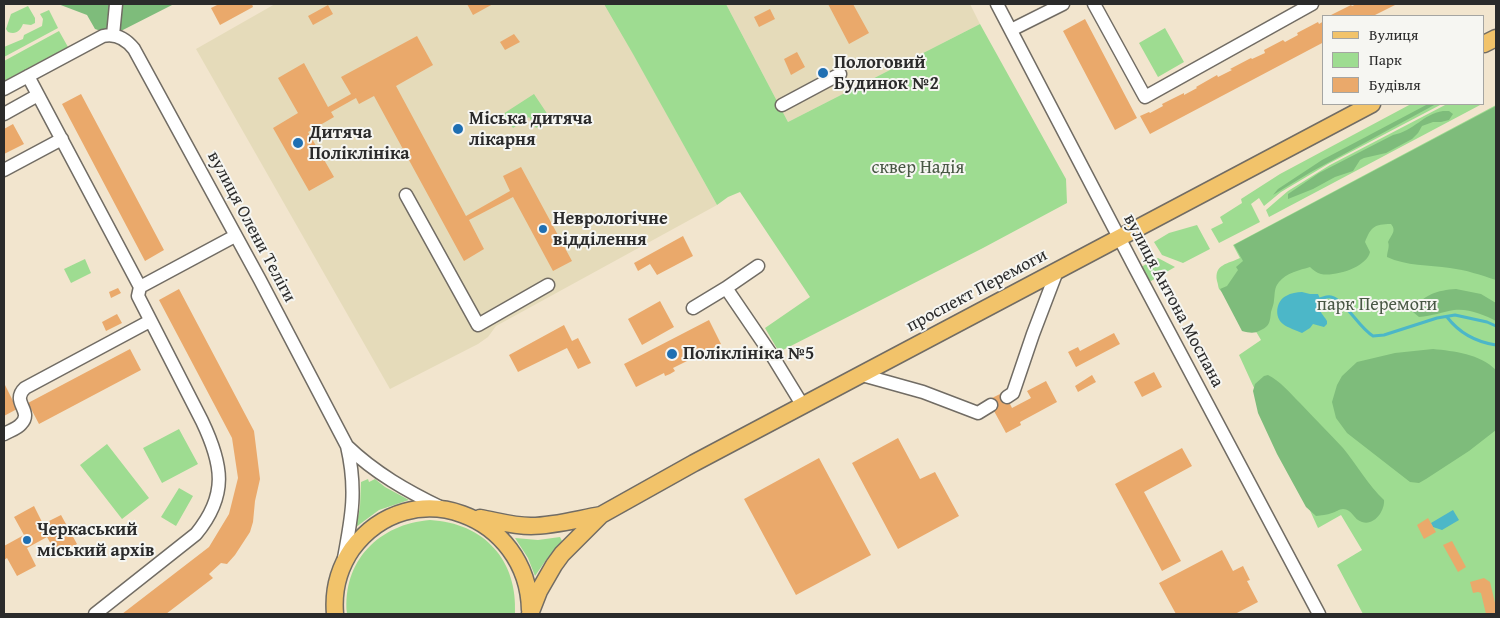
<!DOCTYPE html>
<html>
<head>
<meta charset="utf-8">
<style>
	body { margin:0 }
	#map { position:relative; width:1500px; height:618px; overflow:hidden; background:#f2e5ce; font-family:"Gentium Book Plus",serif }
	canvas { display:block }
	.frame { position:absolute; inset:0; border:5px solid #2b2b2b; pointer-events:none }
	.legend { position:absolute; left:1322px; top:15px; width:162px; height:90px; box-sizing:border-box; background:#f6f6f2; border:1px solid #a5a5a2; margin:0; padding:6px 9px; list-style:none; font-size:15px; color:#2b2b2b }
	.legend li { display:flex; align-items:center; gap:10px; height:25px }
	.legend b { width:25px; border:1px solid #a5a5a2 }
</style>
</head>
<body>
<div id="map">
<canvas width="1500" height="618"></canvas>
<div class="frame"></div>
<ul class="legend">
<li><b style="height:6px;background:#f2c36a"></b>Вулиця</li>
<li><b style="height:14px;background:#9edc91"></b>Парк</li>
<li><b style="height:14px;background:#eaa96b"></b>Будівля</li>
</ul>
</div>
<script>
const ctx = document.querySelector('canvas').getContext('2d');
ctx.lineJoin = 'round';
function fillPath(path, color) { ctx.fillStyle = color; ctx.fill(path, 'evenodd'); }
function trace(path, color, width, dash) { ctx.strokeStyle = color; ctx.lineWidth = width; ctx.lineCap = dash ? 'butt' : 'round'; ctx.setLineDash(dash || []); ctx.stroke(path); }
function drawText(font, color, halo, rows, align = 'center') {
  ctx.font = font + ' "Gentium Book Plus",serif'; ctx.lineWidth = 4; ctx.setLineDash([]); ctx.textBaseline = 'middle'; ctx.strokeStyle = halo; ctx.fillStyle = color; for (const [text, x, y, turn = 0] of rows) {
    ctx.save(); ctx.translate(x, y); ctx.rotate((+turn || 0) * Math.PI / 180); ctx.textAlign = isNaN(turn) ? turn : align; if (halo) ctx.strokeText(text, 0, 0); ctx.fillText(text, 0, 0); ctx.restore();
  }
}
fillPath(new Path2D(`
	M275,4H606L717,205L496,326L488,337L478,344L390,389L196,49Z
	M726,4H970L980,24L788,122Z`), '#e5dbba');
fillPath(new Path2D(`
	M604,4H726L788,122L980,24L1066,179L1067,203L983,248L779,352L765,328L810,297L740,192L728,197L717,205L633,54Z
	M28,6L35,18V23L31,25L23,24C20,31 16,35 8,32L6,29L11,14Z
	M49,10L58,28L4,57V47L23,39L24,35L42,26L43,19L40,14Z
	M1165,28L1184,62L1158,77L1139,43Z
	M59,31L68,47L4,81V61Z
	M534,94L550,118L536,128L529,117L513,128L503,114Z
	M1411,104H1442L1328,164L1281,192L1264,206L1259,198L1251,204L1260,222L1219,243L1211,229L1223,223L1220,217L1242,203L1241,199L1280,174Z
	M1447,104H1482L1269,217L1266,210L1288,191L1330,165Z
	M1496,105V614H1363L1337,565L1362,550L1341,515L1318,528L1239,355L1261,340L1248,318L1219,289C1218,286 1218,284 1217,281C1214,264 1228,264 1240,258L1233,245Z
	M1197,225L1210,249L1183,263L1162,255L1154,242L1169,233Z
	M1158,258L1175,267L1151,281L1148,280L1141,267Z
	M85,259L91,273L71,283L64,269Z
	M179,429L198,464L162,483L143,448Z
	M107,444L149,498L122,519L80,465Z
	M368,479L369,482L375,479L385,487L409,500L379,510L356,527L360,507L361,482Z
	M179,488L193,496L176,526L161,517Z
	M430,520C484,523 518,560 515,614H347C342,561 379,524 430,520Z
	M560,537L562,541L546,560L535,576L528,558L515,538L538,540Z`), '#9edc91');
fillPath(new Path2D(`
	M58,4H174L113,35L95,29L87,15Z
	M1428,104H1436L1311,172L1273,195L1278,189L1322,160Z
	M1496,106V280C1481,275 1466,270 1450,268C1429,265 1406,266 1387,257C1387,251 1390,247 1388,242C1391,235 1397,231 1391,224C1374,224 1371,227 1365,242L1370,252C1367,267 1335,277 1321,274C1317,273 1313,270 1310,267C1300,270 1286,273 1279,282C1274,288 1275,293 1274,300C1274,304 1272,308 1271,312C1270,321 1270,326 1261,330C1254,334 1250,333 1242,331L1220,289L1227,286L1238,270L1236,267L1243,261L1234,245Z
	M1443,111H1449L1453,114L1449,120L1441,122H1433L1422,126L1418,133L1412,139L1386,153L1364,158L1360,160L1353,171L1335,177L1313,189L1288,199V194L1319,173L1393,135C1414,131 1423,114 1443,111Z
	M1456,289L1481,294L1496,303V321C1485,315 1468,308 1454,310C1443,312 1432,316 1419,317L1413,312C1421,295 1438,290 1456,289Z
	M1433,349C1454,351 1480,354 1496,370V430L1469,451L1426,479L1419,483L1410,482L1347,433L1336,418L1332,402L1337,385L1342,376L1357,362L1395,353Z
	M1268,375C1280,381 1290,393 1300,403C1314,418 1329,433 1343,448C1357,465 1368,485 1384,500C1385,510 1375,526 1362,522C1354,520 1352,509 1343,509C1339,509 1336,512 1332,513C1327,515 1321,515 1316,516L1306,507L1277,454L1258,413L1253,391L1255,384L1264,376Z`), '#7ebc7b');
fillPath(new Path2D(`
	M1302,292L1310,294H1318L1322,303C1316,310 1324,315 1327,321V324L1324,327L1313,324L1310,328L1302,333C1296,330 1288,328 1283,324C1274,317 1276,301 1286,296C1291,293 1297,292 1302,292Z
	M1453,510L1459,520L1442,530L1433,527L1431,523Z`), '#4cb7c8');
trace(new Path2D(`
	M1320,299C1324,298 1327,296 1331,297C1346,301 1358,327 1373,336L1384,335L1437,318L1455,315L1487,322L1496,326
	M1447,317C1460,334 1476,342 1496,345`), '#4cb7c8', 3);
fillPath(new Path2D(`
	M219,4H252L253,7L220,25L211,8Z
	M467,4H493L473,15Z
	M828,4H853L869,33L849,44Z
	M1357,4H1397L1373,16H1332L1331,15L1351,5L1352,6Z
	M328,5L333,14L313,25L308,16Z
	M770,9L775,19L759,27L754,17Z
	M1085,19L1137,118L1115,130L1063,31Z
	M1324,21V42L1150,134L1140,116L1149,112L1150,113L1163,106L1162,104L1184,93V95L1197,88L1196,87L1217,75L1218,77L1232,70L1230,69L1251,58L1252,59L1265,53L1264,50L1283,40L1285,42L1298,35L1297,33L1318,22L1319,24Z
	M514,34L520,42L505,50L500,42Z
	M417,36L433,65L396,86L466,216L510,191L503,176L521,167L572,261L553,271L513,197L469,220L484,249L464,261L374,96L359,104L356,98L331,112L334,117L308,132L334,177L309,191L273,128L298,113L278,78L304,63L328,107L351,94L341,77Z
	M797,52L805,67L791,75L784,59Z
	M81,94L164,250L145,261L62,104Z
	M13,124L24,144L4,154V129Z
	M683,236L693,256L657,275L650,264L638,271L634,263Z
	M118,288L121,293L111,298L109,292Z
	M179,289L254,431L260,479L255,501L253,522L250,532L235,555L227,564L221,563L209,574L213,578L166,614H122L209,547L229,514L238,478L232,438L159,300Z
	M660,301L674,327L642,345L628,319Z
	M117,314L122,323L106,331L102,322Z
	M709,320L721,344L673,368L675,371L670,374L665,376L664,373L636,387L624,364Z
	M564,325L572,341L578,338L591,363L578,369L567,348L518,372L509,355Z
	M1114,333L1120,344L1076,367L1068,352L1078,347L1080,351Z
	M130,349L141,370L39,424L28,403Z
	M1154,372L1162,387L1142,397L1134,382Z
	M1092,375L1096,382L1078,392L1075,386Z
	M1046,381L1057,402L1020,422L1021,425L1006,433L988,400L1004,392L1012,408L1031,398L1027,391Z
	M4,383L17,409L4,416Z
	M898,438L920,479L935,472L959,516L898,549L852,463Z
	M1182,448L1192,466L1144,492L1181,561L1162,571L1115,484Z
	M819,458L871,555L796,595L744,499Z
	M34,506L43,524L61,515L77,544L57,555L47,537L27,548L36,566L17,576L7,558L4,560V546L24,535L14,517Z
	M1428,518L1436,532L1424,539L1417,525Z
	M1452,541L1466,567L1458,572L1443,545Z
	M1222,550L1233,571L1243,566L1250,580L1247,581L1258,602L1235,614H1176L1159,583Z
	M1484,578L1490,582L1496,607V614H1486L1481,593L1478,592L1473,593L1470,582Z`), '#eaa96b');
const minor = new Path2D(`
	M997,4L1135,268L1319,614
	M1094,4L1145,97L1312,4
	M1011,30L1063,4
	M113,35L116,4
	M28,76L140,287
	M4,89L103,36C116,33 126,39 134,49L260,280L347,446C357,489 352,516 344,558
	M782,105L840,74
	M4,114L38,95
	M4,170L62,139
	M406,195L478,325L548,285
	M726,288L758,266
	M693,308L726,288L773,357L803,406
	M862,375L923,392L978,413L991,405
	M1007,397L1013,393L1033,334L1057,271
	M4,434C9,431 17,429 21,424C34,411 10,402 25,388L150,321
	M347,446C375,473 407,491 442,508
	M95,614L196,534C228,495 223,465 202,421L138,296L140,287L235,236`);
const major = new Path2D(`
	M1484,44L1496,38
	M480,518C497,521 513,526 531,526C554,526 578,519 601,515
	M335,614C333,591 339,568 352,549C411,470 528,515 530,610
	M530,614L539,591L554,565L562,554L601,515L694,463L1372,104`);
trace(minor, '#716c64', 15);
trace(major, '#716c64', 19);
trace(minor, '#fff', 12);
trace(major, '#f2c36a', 16);
for (const [x, y, r, color] of [
	[823,73,6,"#1f6fb2"],
	[458,129,6,"#1f6fb2"],
	[298,143,6,"#1f6fb2"],
	[543,229,5,"#1f6fb2"],
	[672,354,6,"#1f6fb2"],
	[27,540,5,"#1f6fb2"]
]) { const dot = new Path2D(); dot.arc(x, y, r, 0, 2 * Math.PI); ctx.fillStyle = color; ctx.fill(dot); trace(dot, '#f6f6f2', 2); }
drawText('bold 18px', '#2b2b2b', '#f6f6f2', [
	["Пологовий",834,63],
	["Будинок №2",834,84],
	["Міська дитяча",469,119],
	["лікарня",469,140],
	["Дитяча",309,133],
	["Поліклініка",309,154],
	["Неврологічне",553,219],
	["відділення",553,240],
	["Поліклініка №5",683,354],
	["Черкаський",37,530],
	["міський архів",37,551]
], 'left');
drawText('18px', '#485744', '#f6f6f2', [
	["сквер Надія",918,168],
	["парк Перемоги",1377,305]
]);
drawText('18px', '#2b2b2b', '#f6f6f2', [
	["вулиця Олени Теліги",251,227,62],
	["проспект Перемоги",977,291,-28],
	["вулиця Антона Моспана",1173,301,62]
]);
</script>
</body>
</html>
